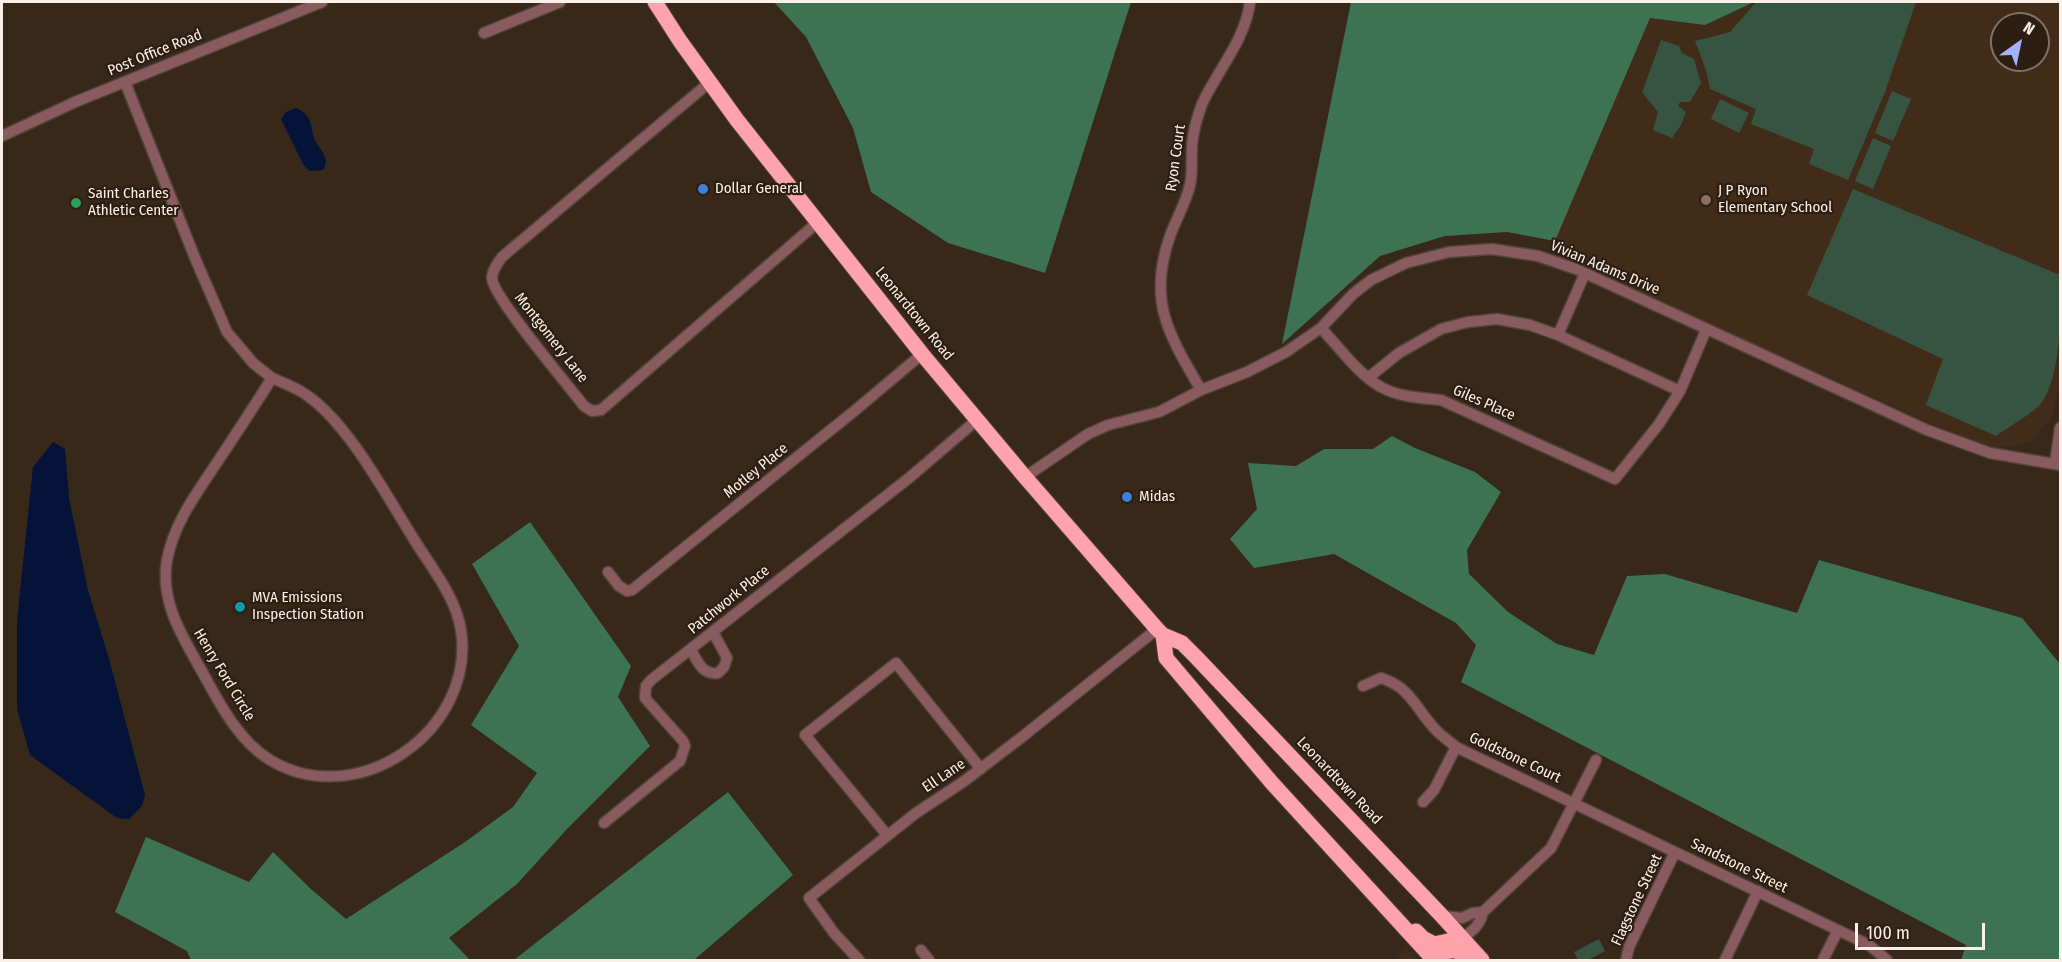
<!DOCTYPE html>
<html>
<head>
<meta charset="utf-8">
<style>
	body { margin:0 }
	#map { position:relative; width:2062px; height:962px; overflow:hidden; background:#37281a; font-family:"Fira Sans Condensed",sans-serif }
	canvas { display:block }
	.frame { position:absolute; inset:0; border:3px solid #faf0e7; pointer-events:none }
	.north { position:absolute; left:1990px; top:12px; width:60px; height:60px; box-sizing:border-box; background:#2d1e11; border:2px solid #7f7267; border-radius:50%; rotate:33deg; font-size:16px; font-weight:700; line-height:24px; text-align:center; color:#faf0e7 }
	.north::after { content:''; display:block; margin:auto; width:21px; height:27px; background:#a5b1fc; clip-path:polygon(50% 0,100% 100%,50% 72%,0 100%) }
	.scale { position:absolute; left:1855px; top:923px; width:130px; height:27px; box-sizing:border-box; border:3px solid #faf0e7; border-top:0; padding-left:8px; font-size:18px; line-height:21px; white-space:nowrap; color:#faf0e7; -webkit-text-stroke:4px #2d1e11; paint-order:stroke }
</style>
</head>
<body>
<div id="map">
<canvas width="2062" height="962"></canvas>
<div class="frame"></div>
<div class="north">N</div>
<div class="scale">100 m</div>
</div>
<script>
const ctx = document.querySelector('canvas').getContext('2d');
ctx.lineJoin = 'round';
function fillPath(path, color) { ctx.fillStyle = color; ctx.fill(path, 'evenodd'); }
function trace(path, color, width, dash) { ctx.strokeStyle = color; ctx.lineWidth = width; ctx.lineCap = dash ? 'butt' : 'round'; ctx.setLineDash(dash || []); ctx.stroke(path); }
function drawText(font, color, halo, rows, align = 'center') {
  ctx.font = font + ' "Fira Sans Condensed",sans-serif'; ctx.lineWidth = 4.5; ctx.setLineDash([]); ctx.textBaseline = 'middle'; ctx.strokeStyle = halo; ctx.fillStyle = color; for (const [text, x, y, turn = 0] of rows) {
    ctx.save(); ctx.translate(x, y); ctx.rotate((+turn || 0) * Math.PI / 180); ctx.textAlign = isNaN(turn) ? turn : align; if (halo) ctx.strokeText(text, 0, 0); ctx.fillText(text, 0, 0); ctx.restore();
  }
}
fillPath(new Path2D(`
	M1754,2H2060V385L2052,417L2031,441L2009,447H1985L1553,254L1555,241L1650,18L1705,25ZM2002,24H2038V60H2002Z
	M1405,947L1418,960H1395Z`), '#412c1a');
fillPath(new Path2D(`
	M1756,2H1916L1885,92L1848,180L1809,164L1814,149L1751,124L1756,109L1710,89L1706,70L1695,41L1730,32Z
	M1661,40L1679,46L1682,53L1694,59L1701,83L1690,102H1680L1678,106L1686,112L1681,125L1672,138L1653,130L1658,112L1642,92Z
	M1892,91L1911,99L1893,141L1875,133Z
	M1720,99L1749,113L1739,133L1711,119Z
	M1873,138L1891,146L1873,189L1855,181Z
	M1853,189L2060,275C2061,312 2062,379 2039,406C2026,417 2010,426 1996,436L1926,405L1943,359L1807,295Z
	M1599,939L1605,951L1588,960H1578L1574,952Z`), '#375442');
fillPath(new Path2D(`
	M774,2H1131L1045,273L948,243L871,192L853,128L806,37Z
	M1351,2H1754L1705,25L1650,18L1555,241L1507,232L1445,236L1380,256L1282,344Z
	M1392,436L1415,448L1475,472L1501,492L1467,550L1469,574L1508,612L1557,644L1594,655L1627,576L1665,574L1797,613L1819,560L2022,618L2060,664V960H1961L1966,945L1461,682L1476,645L1456,623L1334,554L1254,568L1230,539L1257,509L1248,463L1296,466L1324,449H1373Z
	M530,522L631,666L618,697L650,746L568,828L517,884L449,938L470,960H191L187,951L115,912L146,837L249,882L273,852L312,890L346,919L465,842L513,807L537,773L471,725L519,646L472,564Z
	M728,792L793,875L694,960H514Z`), '#3d7353');
fillPath(new Path2D(`
	M296,108C314,116 309,125 315,140C320,151 331,157 323,170L309,171L303,164L281,119L286,112Z
	M53,442L65,449L69,498L88,590L109,659L145,795L142,806L129,819L117,818L30,755L17,709V621L33,467Z`), '#051339');
const minor = new Path2D(`
	M484,33L560,2
	M125,82L195,258L227,332L253,363L272,378
	M710,82L502,257C498,263 492,270 492,278C492,296 569,386 584,406L592,411L601,410L818,222
	M2,136L75,102L322,2
	M1321,328C1338,346 1359,375 1381,387C1398,397 1422,398 1441,400L1615,479L1659,424L1680,391L1706,330
	M1558,335L1585,273
	M272,378C283,383 295,387 305,394C348,422 387,497 415,541C432,568 456,598 461,630C476,730 358,813 270,760C237,740 218,700 200,668C181,634 160,601 167,560C174,524 194,497 214,467C234,437 253,408 272,378Z
	M1368,378L1399,353L1441,329L1468,322L1497,319L1530,325L1558,335L1680,391
	M1201,390C1169,335 1147,301 1170,236C1176,219 1186,203 1190,185C1193,173 1191,161 1192,149C1192,134 1197,118 1202,104C1218,69 1245,41 1250,2
	M2055,464L2060,428
	M1025,477L1088,434L1108,425L1159,412L1201,390L1247,372L1286,352L1321,328L1353,294L1371,280L1406,263L1449,252L1492,249L1538,256L1576,269L1927,430L1990,453L2060,465
	M608,572L619,586L627,591L632,590L858,408L922,354
	M691,650C698,662 702,675 718,673L724,667L727,658L713,632
	M1363,686L1381,678C1410,687 1415,707 1434,728C1440,735 1449,741 1456,747L1869,945L1887,960
	M1423,802L1434,790L1456,747
	M604,823L680,761L685,746L683,741L645,698L646,686L651,680L909,478L978,419
	M887,835L805,735L896,663L981,769
	M1442,916L1462,918L1473,913L1483,912
	M1462,938C1473,931 1480,925 1483,912L1551,848L1596,760
	M921,950L929,960
	M859,960L834,933L809,898L916,813L963,782L1022,737L1157,629
	M1626,960L1629,947L1675,852
	M1725,960L1758,891
	M1823,960L1838,930`);
const highway = new Path2D(`
	M655,2L680,41L737,120L922,354L1025,477L1157,629L1163,635L1182,643L1196,657L1442,916L1482,960
	M1163,635L1166,658L1272,783L1434,960
	M1416,931L1423,938L1434,944L1462,938
	M1438,953L1456,950L1468,960`);
trace(minor, '#524437', 13);
trace(highway, '#524437', 17);
trace(minor, '#895b60', 10);
trace(highway, '#fea2ac', 15);
for (const [x, y, r, color] of [
	[703,189,6,"#3f7fe0"],
	[1706,200,6,"#8d6e63"],
	[76,203,6,"#2e9e5b"],
	[1127,497,6,"#3f7fe0"],
	[240,607,6,"#0f9aa8"]
]) { const dot = new Path2D(); dot.arc(x, y, r, 0, 2 * Math.PI); ctx.fillStyle = color; ctx.fill(dot); trace(dot, '#2d1e11', 2); }
drawText('15px', '#faf0e7', '#2d1e11', [
	["Post Office Road",155,53,-22],
	["Ryon Court",1176,158,-82],
	["Vivian Adams Drive",1605,268,23],
	["Leonardtown Road",914,314,51],
	["Montgomery Lane",551,338,52],
	["Giles Place",1484,403,24],
	["Motley Place",756,471,-39],
	["Patchwork Place",729,600,-39],
	["Henry Ford Circle",224,675,59],
	["Goldstone Court",1515,758,25],
	["Ell Lane",944,776,-34],
	["Leonardtown Road",1339,781,46],
	["Sandstone Street",1739,866,26],
	["Flagstone Street",1637,900,-65]
]);
drawText('15px', '#faf0e7', '#2d1e11', [
	["Dollar General",715,189],
	["J P Ryon",1718,191],
	["Elementary School",1718,208],
	["Saint Charles",88,194],
	["Athletic Center",88,211],
	["Midas",1139,497],
	["MVA Emissions",252,598],
	["Inspection Station",252,615]
], 'left');
</script>
</body>
</html>
